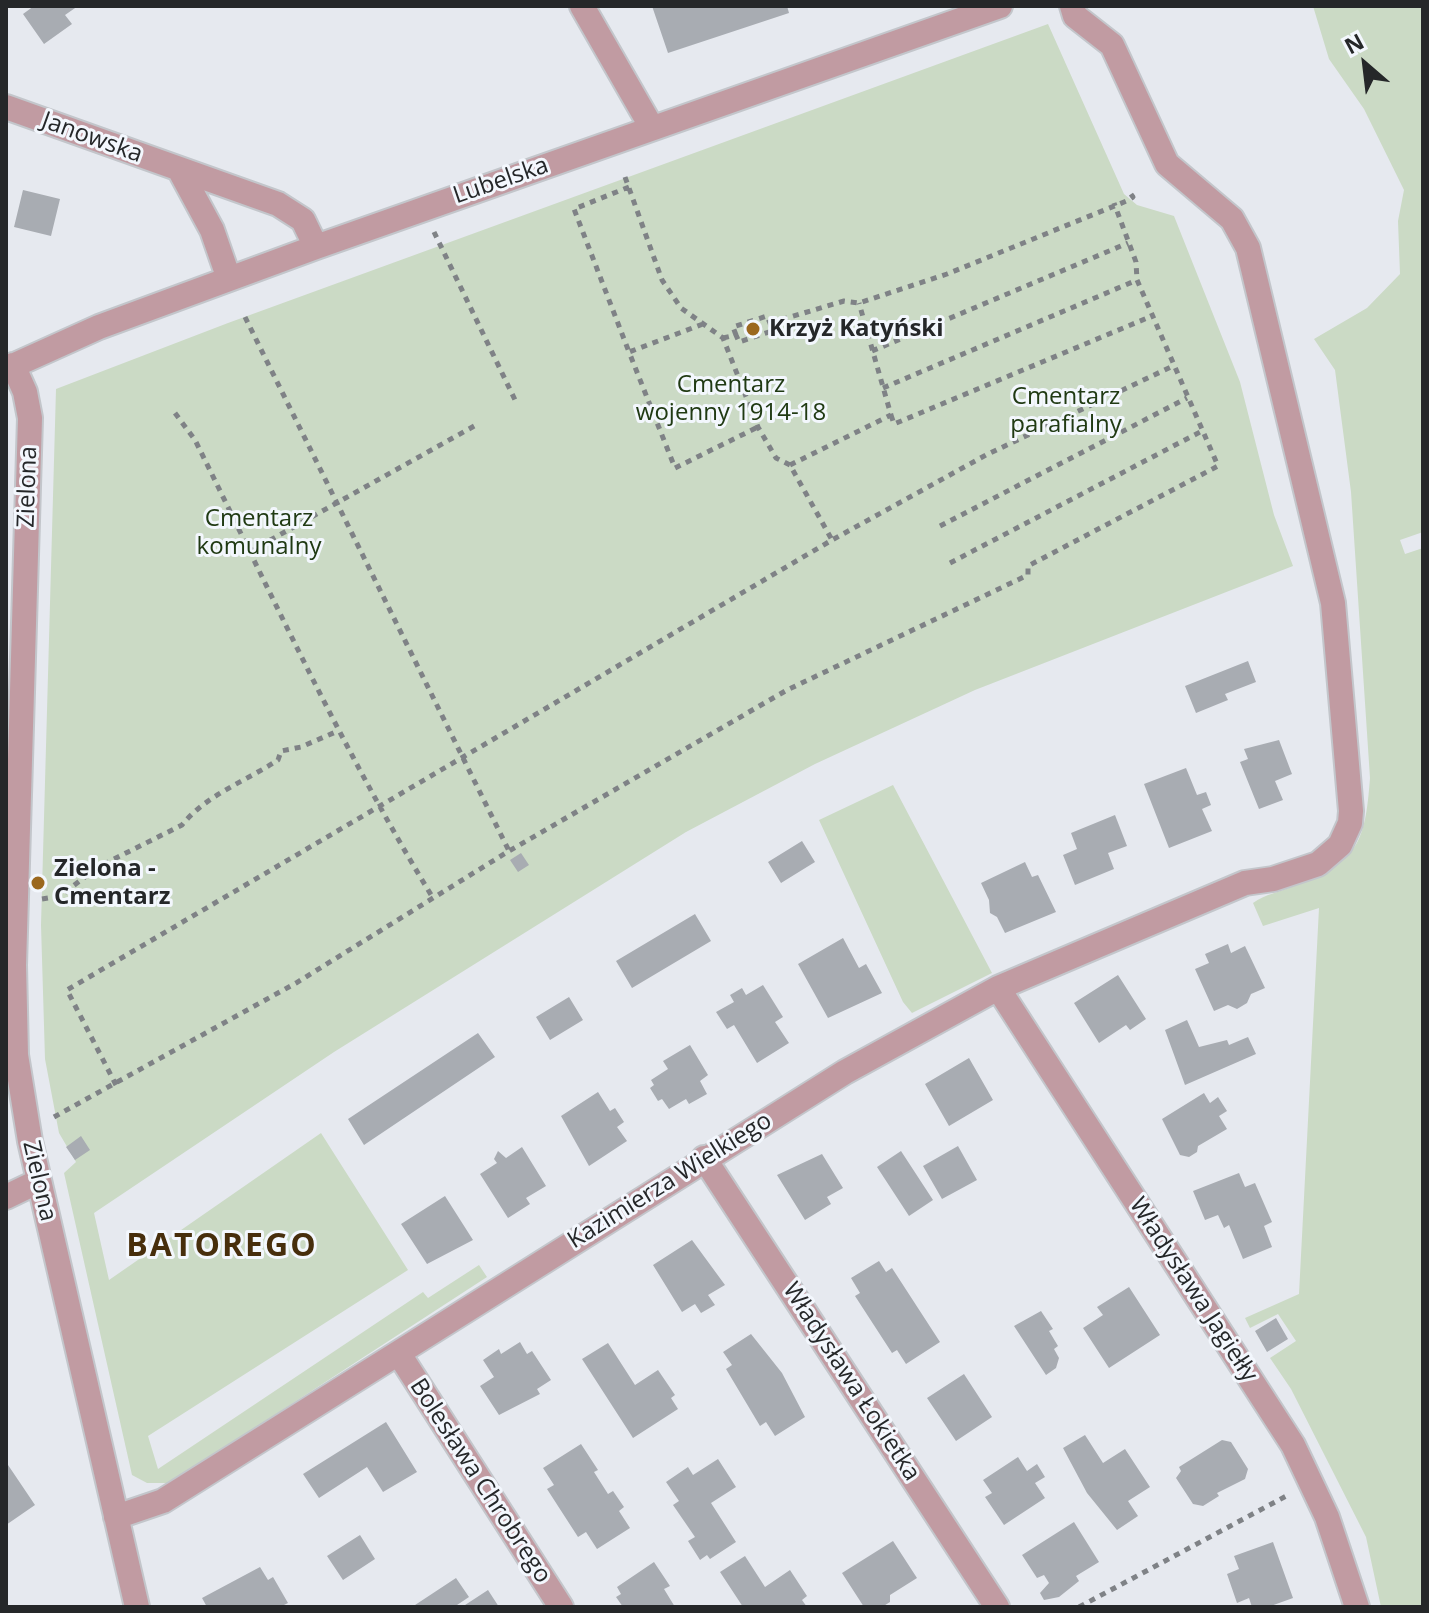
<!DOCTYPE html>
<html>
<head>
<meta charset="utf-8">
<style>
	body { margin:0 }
	#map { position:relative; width:1429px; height:1613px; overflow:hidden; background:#e6e9ef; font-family:"Open Sans",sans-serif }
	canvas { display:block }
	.frame { position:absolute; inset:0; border:8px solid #252729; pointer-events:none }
	.north { position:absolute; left:1325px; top:24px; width:80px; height:80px; -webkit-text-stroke:6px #f3f7fd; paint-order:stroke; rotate:332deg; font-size:22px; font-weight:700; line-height:32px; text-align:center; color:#252729 }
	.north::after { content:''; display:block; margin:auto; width:28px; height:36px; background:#252729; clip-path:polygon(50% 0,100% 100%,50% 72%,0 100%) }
</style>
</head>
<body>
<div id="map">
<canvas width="1429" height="1613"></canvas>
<div class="frame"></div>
<div class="north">N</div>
</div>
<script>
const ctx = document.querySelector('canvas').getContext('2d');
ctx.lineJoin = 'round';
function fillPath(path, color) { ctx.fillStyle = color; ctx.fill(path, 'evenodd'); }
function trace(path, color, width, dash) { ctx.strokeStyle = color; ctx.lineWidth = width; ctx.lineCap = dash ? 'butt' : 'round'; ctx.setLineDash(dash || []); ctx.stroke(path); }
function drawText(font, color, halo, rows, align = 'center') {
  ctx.font = font + ' "Open Sans",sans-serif'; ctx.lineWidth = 6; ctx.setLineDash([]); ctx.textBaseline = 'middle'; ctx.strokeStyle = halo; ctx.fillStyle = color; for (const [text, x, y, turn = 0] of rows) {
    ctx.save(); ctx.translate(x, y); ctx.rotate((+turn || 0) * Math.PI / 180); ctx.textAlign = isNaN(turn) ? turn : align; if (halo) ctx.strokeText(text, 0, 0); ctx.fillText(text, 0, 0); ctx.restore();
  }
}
fillPath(new Path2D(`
	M1313,6H1423V532L1400,540L1405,554L1423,548V1607H1381L1366,1537L1291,1389L1270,1358L1296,1341L1278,1314L1250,1328L1245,1318L1299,1294L1319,908L1263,926L1253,903C1265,894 1280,892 1294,886C1358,861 1365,844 1370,778L1351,492L1335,370L1314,339L1367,308L1400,274L1398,221L1404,190L1364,109L1329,59Z
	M1048,24L1124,194L1137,205L1174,216L1240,382L1274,515L1293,566L975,690L815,764L686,832L334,1052L94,1213L109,1280L321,1133L408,1270L148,1436L158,1469L423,1292L428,1298L479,1265L487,1277L170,1483H147L132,1475L64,1173L76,1162L59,1133L45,1059L41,925L56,389L228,323Z
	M893,785L992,973L912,1013L903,1002L819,820Z`), '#cbdac5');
fillPath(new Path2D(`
	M34,6H78L65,15L72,24L44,44L23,14Z
	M652,6H787L789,13L668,53Z
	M23,190L60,199L51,236L14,227Z
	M1248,661L1256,682L1225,694L1228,700L1196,713L1185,686Z
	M1279,740L1292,774L1275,781L1283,800L1259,809L1240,762L1248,759L1244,749Z
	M1186,768L1197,795L1206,792L1211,805L1202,809L1212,831L1169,848L1144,784Z
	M1115,815L1127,846L1108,853L1114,869L1075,885L1063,855L1077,849L1071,833Z
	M802,841L815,862L781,883L768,862Z
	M521,853L529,865L518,872L510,860Z
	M1025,862L1032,877L1038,875L1056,912L1005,933L997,917L990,913L989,900L981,883Z
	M695,914L711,941L632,988L616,961Z
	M843,938L859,968L866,964L882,993L828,1018L798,964Z
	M1228,944L1231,953L1245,946L1265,988L1251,994L1247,1003L1237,1009L1228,1005L1214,1011L1195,969L1209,963L1205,954Z
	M1118,975L1146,1019L1130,1030L1126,1025L1099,1043L1074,1003Z
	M763,985L783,1017L775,1022L789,1043L757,1063L734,1025L727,1029L716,1012L734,1002L730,995L742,988L746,995Z
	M569,997L583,1020L550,1040L536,1017Z
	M1187,1020L1199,1047L1227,1040L1229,1045L1248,1037L1256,1054L1185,1085L1165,1030Z
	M478,1033L495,1057L364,1145L348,1119Z
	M690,1045L708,1075L700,1081L707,1094L689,1104L686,1099L669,1109L662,1099L658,1101L650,1088L654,1085L651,1080L668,1069L663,1061Z
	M969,1058L993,1100L949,1126L925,1084Z
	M598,1092L610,1111L615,1108L624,1122L617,1127L627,1141L589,1166L561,1116Z
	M1204,1093L1210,1103L1218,1097L1227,1111L1219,1116L1227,1129L1198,1146L1197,1152L1189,1157L1180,1155L1162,1119Z
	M81,1136L90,1150L75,1160L66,1147Z
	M958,1146L977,1180L942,1199L923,1166Z
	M522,1147L546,1186L526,1198L530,1204L508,1218L480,1174L497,1163L494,1159L498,1151L506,1158Z
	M901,1151L933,1200L909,1216L877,1167Z
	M822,1154L843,1188L827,1197L831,1204L805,1220L777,1175Z
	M1239,1173L1245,1187L1255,1183L1272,1222L1264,1226L1272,1247L1243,1259L1229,1225L1224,1228L1218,1215L1205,1220L1193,1191Z
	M445,1196L473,1240L427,1264L401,1224Z
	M692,1240L725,1285L708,1295L715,1305L701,1313L695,1304L682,1312L653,1265Z
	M879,1261L886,1272L892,1268L940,1342L906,1364L897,1350L892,1353L855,1296L860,1293L851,1278Z
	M1129,1287L1160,1335L1109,1368L1083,1328L1103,1315L1097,1307Z
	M1041,1311L1053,1329L1049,1331L1058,1346L1054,1349L1059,1358L1056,1368L1046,1375L1014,1326Z
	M1276,1318L1288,1339L1267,1352L1255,1331Z
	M751,1334L782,1373L805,1417L775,1436L766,1422L760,1426L726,1369L732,1365L723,1352Z
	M520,1342L527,1354L532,1351L551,1380L537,1389L540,1394L499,1415L480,1386L494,1377L483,1360L499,1349L501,1354Z
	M608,1343L635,1385L658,1370L675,1395L671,1398L678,1409L633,1438L582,1359Z
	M964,1374L992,1417L956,1441L927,1398Z
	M386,1422L417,1472L383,1492L367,1467L319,1498L303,1474Z
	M1085,1435L1103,1463L1125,1449L1150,1487L1128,1501L1138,1516L1117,1530L1087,1493L1063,1448Z
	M1222,1440L1231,1442L1248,1469L1245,1479L1217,1493L1219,1496L1203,1506L1193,1504L1176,1478L1181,1471L1179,1467Z
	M581,1444L598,1470L594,1472L608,1494L613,1491L624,1507L619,1511L630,1528L597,1549L586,1532L578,1537L547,1489L554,1485L543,1468Z
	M1018,1457L1027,1471L1037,1464L1045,1477L1035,1483L1045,1498L1004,1525L985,1497L992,1493L983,1480Z
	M718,1459L736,1487L711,1503L736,1542L710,1559L707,1555L700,1560L688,1541L695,1537L673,1505L679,1501L666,1482L688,1467L693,1475Z
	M6,1462L35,1505L6,1525Z
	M1074,1522L1099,1562L1076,1576L1079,1581L1059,1597L1044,1600L1040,1593L1049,1583L1044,1575L1037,1578L1022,1555Z
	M360,1535L375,1559L343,1580L327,1556Z
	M893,1541L917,1578L890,1595V1602L882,1607H864L842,1573Z
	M1273,1542L1293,1598L1268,1607H1252L1249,1598L1237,1603L1227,1574L1239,1569L1234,1556Z
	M745,1556L765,1587L790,1570L807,1596L802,1600L807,1607H743L720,1572Z
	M654,1562L670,1586L664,1589L675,1607H623L616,1597L621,1594L617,1587Z
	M260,1567L268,1580L273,1577L288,1603L280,1607H207L202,1598Z
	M456,1578L469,1597L454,1607H412Z
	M488,1590L499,1607H462Z`), '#a8acb2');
const minor = new Path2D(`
	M582,6L652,128
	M6,107L278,204L303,220L316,247
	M179,169L212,230L229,279
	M13,365L25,392L30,418L14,965L16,1055L30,1141L137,1607
	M6,369L99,327L316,247L1000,6
	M998,988L1293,1445L1327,1517L1357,1607
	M704,1158L997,1607
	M6,1197L39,1181
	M399,1354L561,1607
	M116,1517L163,1501L845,1072L998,988L1245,883L1273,879L1318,864L1340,845L1350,823L1351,811L1333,603L1248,248L1232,219L1167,164L1112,45L1075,16L1072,6`);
trace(minor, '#c3c6cb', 28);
trace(new Path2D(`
	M625,177L662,280L681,308L723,338L758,427L776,458L790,465L832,540
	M629,187L574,209L629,352
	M434,232L517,404
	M245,317L509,851
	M770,323L844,301L859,303L947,274L1129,200L1133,197L1128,190
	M703,324L629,352L675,468L758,427
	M736,335L733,327L767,316L770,323
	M723,338L736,335L739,342L772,331L770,323
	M872,351L1128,243
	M883,388L1137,280
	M175,413L195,440C272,595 343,751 433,898
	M891,415L894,424L1152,316
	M790,465L891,415L859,303
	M940,526L1187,398
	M249,552L476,425
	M950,563L1202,431
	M42,899L60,896L98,867L182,825C206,795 246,781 278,760L281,751L301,747L338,731
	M116,1085L67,990L832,540L986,455L1173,366
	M54,1117L296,983L509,851L787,690L1028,575V566L1218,466L1137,280L1136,262L1114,203
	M1079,1607L1290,1494`), '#7f8286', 5, [6, 6]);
trace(minor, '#c19ba2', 24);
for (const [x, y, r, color] of [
	[753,329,8,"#9b681e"],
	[38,883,8,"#9b681e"]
]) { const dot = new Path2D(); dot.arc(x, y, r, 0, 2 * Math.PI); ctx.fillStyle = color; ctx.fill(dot); trace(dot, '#f3f7fd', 3); }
drawText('24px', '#252729', '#f3f7fd', [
	["Janowska",92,138,20],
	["Lubelska",501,181,-19],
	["Zielona",28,487,-88],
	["Zielona",39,1181,77],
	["Kazimierza Wielkiego",670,1181,-32],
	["Władysława Jagiełły",1193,1290,57],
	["Władysława Łokietka",851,1382,57],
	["Bolesława Chrobrego",480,1481,57]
]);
drawText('bold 24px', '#252729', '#f3f7fd', [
	["Krzyż Katyński",769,329],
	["Zielona -",54,869],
	["Cmentarz",54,897]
], 'left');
drawText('24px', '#203a13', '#f3f7fd', [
	["Cmentarz",731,385],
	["wojenny 1914-18",731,413],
	["Cmentarz",1066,397],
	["parafialny",1066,425],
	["Cmentarz",259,519],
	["komunalny",259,547]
]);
ctx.letterSpacing = '2px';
drawText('bold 32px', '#472e0c', '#f3f7fd', [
	["BATOREGO",222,1247]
]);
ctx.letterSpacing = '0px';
</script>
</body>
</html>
